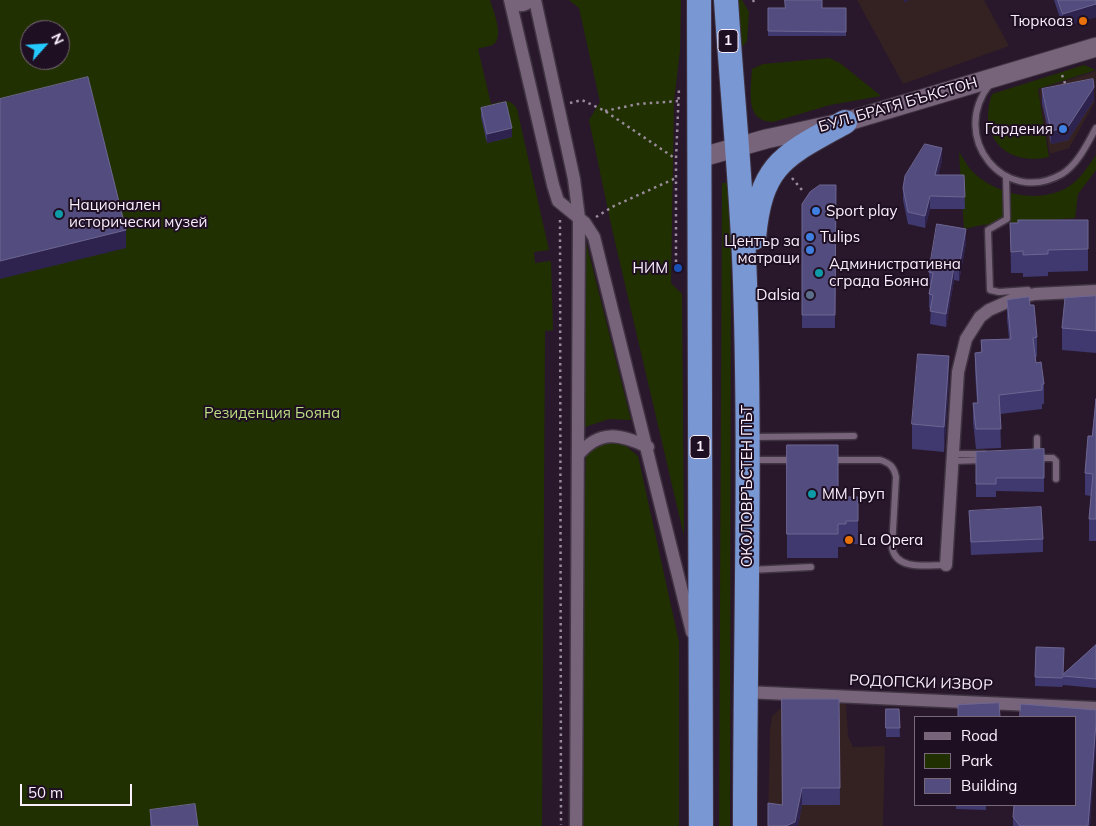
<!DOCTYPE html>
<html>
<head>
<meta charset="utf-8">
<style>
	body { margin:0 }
	#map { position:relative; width:1096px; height:826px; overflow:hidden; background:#29182c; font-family:Mulish,sans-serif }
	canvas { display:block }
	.legend { position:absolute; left:914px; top:716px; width:162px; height:90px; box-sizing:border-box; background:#1f0f22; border:1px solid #776979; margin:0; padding:6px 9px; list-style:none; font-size:15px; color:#faeffc }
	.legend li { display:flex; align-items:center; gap:10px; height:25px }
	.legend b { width:25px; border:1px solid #776979 }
	.north { position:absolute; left:20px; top:20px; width:50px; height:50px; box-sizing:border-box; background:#1f0f22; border:1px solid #776979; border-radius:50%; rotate:64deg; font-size:14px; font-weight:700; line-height:20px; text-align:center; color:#faeffc }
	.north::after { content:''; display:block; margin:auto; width:18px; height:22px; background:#24c9fe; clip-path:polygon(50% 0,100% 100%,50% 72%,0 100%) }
	.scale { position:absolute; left:20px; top:784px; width:112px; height:22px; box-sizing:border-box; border:2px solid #faeffc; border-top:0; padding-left:6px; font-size:15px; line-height:18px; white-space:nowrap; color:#faeffc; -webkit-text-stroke:4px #1f0f22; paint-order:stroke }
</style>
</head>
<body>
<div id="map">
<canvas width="1096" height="826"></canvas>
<ul class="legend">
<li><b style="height:6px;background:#77637a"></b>Road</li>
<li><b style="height:14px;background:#213000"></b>Park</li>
<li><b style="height:14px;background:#534c7e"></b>Building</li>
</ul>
<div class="north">N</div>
<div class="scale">50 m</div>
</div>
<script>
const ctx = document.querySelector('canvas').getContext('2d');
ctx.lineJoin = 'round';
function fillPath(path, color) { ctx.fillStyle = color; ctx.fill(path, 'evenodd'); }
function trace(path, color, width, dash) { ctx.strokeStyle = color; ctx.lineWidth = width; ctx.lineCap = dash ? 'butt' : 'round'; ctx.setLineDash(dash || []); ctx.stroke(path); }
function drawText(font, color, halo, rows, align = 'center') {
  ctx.font = font + ' Mulish,sans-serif'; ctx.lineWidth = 4; ctx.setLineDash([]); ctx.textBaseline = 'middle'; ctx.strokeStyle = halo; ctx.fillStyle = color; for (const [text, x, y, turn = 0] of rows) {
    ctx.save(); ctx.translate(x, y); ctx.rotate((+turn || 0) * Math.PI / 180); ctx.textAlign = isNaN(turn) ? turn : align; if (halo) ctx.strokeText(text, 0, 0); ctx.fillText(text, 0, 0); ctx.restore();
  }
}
fillPath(new Path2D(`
	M857,0H984L1009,46L903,84Z
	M1096,71L1094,104L1069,148L1050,154L1039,90Z
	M787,703L846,704L848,736L853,747L885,746L883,826H768L770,730L772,716Z`), '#342122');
fillPath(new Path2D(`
	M0,0H490C493,10 504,36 494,44C490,47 482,47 478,49L491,104C502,102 510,97 517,109L549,250L534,252L535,263L551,261L553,330L545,331L542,826H0ZM30,30H60V60H30Z
	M569,0H681L680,50L674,102L671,283L682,294L684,536L612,229L589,120L600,102L579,8Z
	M732,0H742L749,12L747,41L737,54Z
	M829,58L840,63L881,96L830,105L773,122C744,122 751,89 752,69L763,64Z
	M1084,65L1096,70L1038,89L1049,157C1006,167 977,136 992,94Z
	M959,152C964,159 968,168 975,174C998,195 1039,204 1068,187C1080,180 1088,166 1096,155V170L1078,194L1075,218L982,225L964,229Z
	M722,183H731L730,826H719Z
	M585,238L631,420L609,419L582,428Z
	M613,441L626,446L638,456L679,642V826H581L582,583L586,453L599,443Z`), '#213000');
const lane = new Path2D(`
	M990,84C948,137 1004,207 1062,174C1078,164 1087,144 1096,128
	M1006,176L1007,219L988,230L990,290L999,292L1028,290
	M751,437L854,436
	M1034,453H1037V438
	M953,454H984
	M1036,458H1053L1056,461V479
	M752,460H795
	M830,460H880C890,463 894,467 896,477L892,548C897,571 927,565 946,565
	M953,461L984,460
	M750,570L811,567`);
const street = new Path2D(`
	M510,0L553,185L558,201L585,223L594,237L692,632
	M512,0C517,7 525,7 530,0
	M535,0L574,179L579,218L576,826
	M578,455C600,429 620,434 648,447
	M946,565L958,372L966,339L980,317L989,310L1016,298L1035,294L1096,291
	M745,692L1096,708`);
const secondary = new Path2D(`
	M699,158L766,139L845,122L1096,47`);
const highway = new Path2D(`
	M699,0L701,826
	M726,0C732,94 742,188 745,282C751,463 745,645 745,826
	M754,238C761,163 784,156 845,122`);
trace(lane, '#403342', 9);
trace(street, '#403342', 15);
trace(secondary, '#403342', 21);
trace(highway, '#403342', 26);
trace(new Path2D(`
	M753,0L754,2
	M1062,75L1066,86
	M570,103L582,100L605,111L676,159
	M605,111L638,104L678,101
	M792,178L802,190
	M596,217L614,206L676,178
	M560,220L561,825
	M676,262V159L679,88`), '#998c9c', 2.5, [2.5, 4]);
trace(lane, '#77637a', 6);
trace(street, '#77637a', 12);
trace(secondary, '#77637a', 19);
trace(highway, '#7998d3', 24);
fillPath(new Path2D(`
	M1054,0H1096V17L1063,27Z
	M768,8H846V36H768Z
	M1042,89L1094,100L1068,140L1051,144L1042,103Z
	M481,108L512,137L487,143L481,117Z
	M942,161L938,175H964L965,209H930L925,228L908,224L903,200V188Z
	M836,185L835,328H802V204Z
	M1088,220V271L1048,272V276L1023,277V273H1011L1010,223Z
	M966,243L959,281L954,280L946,327L930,324L931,308H929V294L931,285H929V272Z
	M1096,296V353L1062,350V328Z
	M1007,300L1030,305L1037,337V356L1036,357V363L1044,384V404H1042V409L1000,414L1001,448L976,449L973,422V403H977L975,372V353L981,352V340L1009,339L1007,319Z
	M949,381L944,452L912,449V424Z
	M1096,399V541H1089V519L1091,496L1085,495V473L1092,436Z
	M787,445L838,497H858V544H846V547H838V558H787Z
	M1044,449V492L996,491V497H976V452Z
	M969,511L1043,539V552L971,555Z
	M1096,645V688L1063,685L1062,687L1035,686V677L1063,674Z
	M839,699L840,805H802L798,826H768L782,805Z
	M886,709H899L900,737H886Z
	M1096,710L1090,826H1013V817L1075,805Z
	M956,805H986V810L956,809Z
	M150,810L198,826H150Z`), '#3f396f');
fillPath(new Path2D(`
	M904,0H909L904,3Z
	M1096,4V17L1063,27V14Z
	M1094,87V100L1068,140L1051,144V131Z
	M512,128V137L487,143V134Z
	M942,148V161L935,188V175Z
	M930,196V209L925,228V216Z
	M966,229V243L959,281V268Z
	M126,230V248L0,279V261Z
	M954,267V280L946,327V314Z
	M949,356V381L944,452V427Z
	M1096,723V748L1090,826H1088Z
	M802,788V805L798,826H786Z`), '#2e234e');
const building = new Path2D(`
	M785,0H822V8H846V32L768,31V8H785Z
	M1058,0H1096V4L1063,14Z
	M88,77L126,230L0,261V99Z
	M1093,79L1094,87L1068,127L1051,131L1042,89Z
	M506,102L512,128L487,134L481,108Z
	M925,144L942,148L935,175H964L965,197L930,196L925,216L908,212L903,188L905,176Z
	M820,185H836L835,315H802V204L810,192Z
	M1018,220H1088V249L1048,250V254L1023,255V251L1011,252L1010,223H1018Z
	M937,224L966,229L959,268L954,267L946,314L930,311L933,295L929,294L933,273L929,272Z
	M1096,296V331L1062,328L1065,298Z
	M1029,297L1030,305H1034L1037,337L1033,338L1036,363L1041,362L1044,384H1042V390L999,395L1001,429H976L973,403H978L975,353L982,352L981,340L1011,339L1007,300Z
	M918,354L949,356L944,427L912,424Z
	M1096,399V519H1089L1093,474L1085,473L1088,436H1092Z
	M787,445H838V497H858V521H846V524H838V534H787Z
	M1044,449V478H996V484H976V452Z
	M1041,507L1043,539L971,542L969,511Z
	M1096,645V679L1063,676L1062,678L1035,677L1036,647L1064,648L1063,674Z
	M782,699H839L840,788H802L795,822L786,826H768V803L782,805Z
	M999,703L1000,717H958V705Z
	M1021,704L1096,710V723L1088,826H1020L1013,817L1014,805H1075V717H1020Z
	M886,709H899L900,728H886Z
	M195,804L198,826H152L150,810Z`);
fillPath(building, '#534c7e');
trace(building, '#6d6692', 1);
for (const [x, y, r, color] of [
	[1083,21,5,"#e8710a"],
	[1063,129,5,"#3f7fe0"],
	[816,211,5,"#3f7fe0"],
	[59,214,5,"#0f9aa8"],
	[810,237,5,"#3f7fe0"],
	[810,250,5,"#3f7fe0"],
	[678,268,5,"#1a4fb4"],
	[819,273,5,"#0f9aa8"],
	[810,295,5,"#5c6f8a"],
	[812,494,5,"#0f9aa8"],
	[849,540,5,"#e8710a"]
]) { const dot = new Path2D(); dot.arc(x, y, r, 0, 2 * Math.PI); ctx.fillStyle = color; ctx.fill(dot); trace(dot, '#1f0f22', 2); }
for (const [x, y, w] of [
	[728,41,20],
	[700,447,20]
]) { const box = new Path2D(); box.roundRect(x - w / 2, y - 11.5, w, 23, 4); ctx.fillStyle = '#1f0f22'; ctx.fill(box); trace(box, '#faeffc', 1); }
drawText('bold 14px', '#faeffc', null, [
	["1",728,41],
	["1",700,447]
]);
drawText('15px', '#faeffc', '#1f0f22', [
	["Тюркоаз",1073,21,"right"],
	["Гардения",1053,129,"right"],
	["Национален",69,205],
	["исторически музей",69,222],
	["Sport play",826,211],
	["Tulips",820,237],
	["Център за",800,241,"right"],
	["матраци",800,258,"right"],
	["Административна",829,264],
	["сграда Бояна",829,281],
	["НИМ",668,268,"right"],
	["Dalsia",800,295,"right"],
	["ММ Груп",822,494],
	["La Opera",859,540]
], 'left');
drawText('15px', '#faeffc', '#1f0f22', [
	["БУЛ. БРАТЯ БЪКСТОН",898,105,-16],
	["ОКОЛОВРЪСТЕН ПЪТ",747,486,-90],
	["РОДОПСКИ ИЗВОР",921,683,2]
]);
drawText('15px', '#bbdf82', '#1f0f22', [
	["Резиденция Бояна",272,413]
]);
</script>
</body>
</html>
